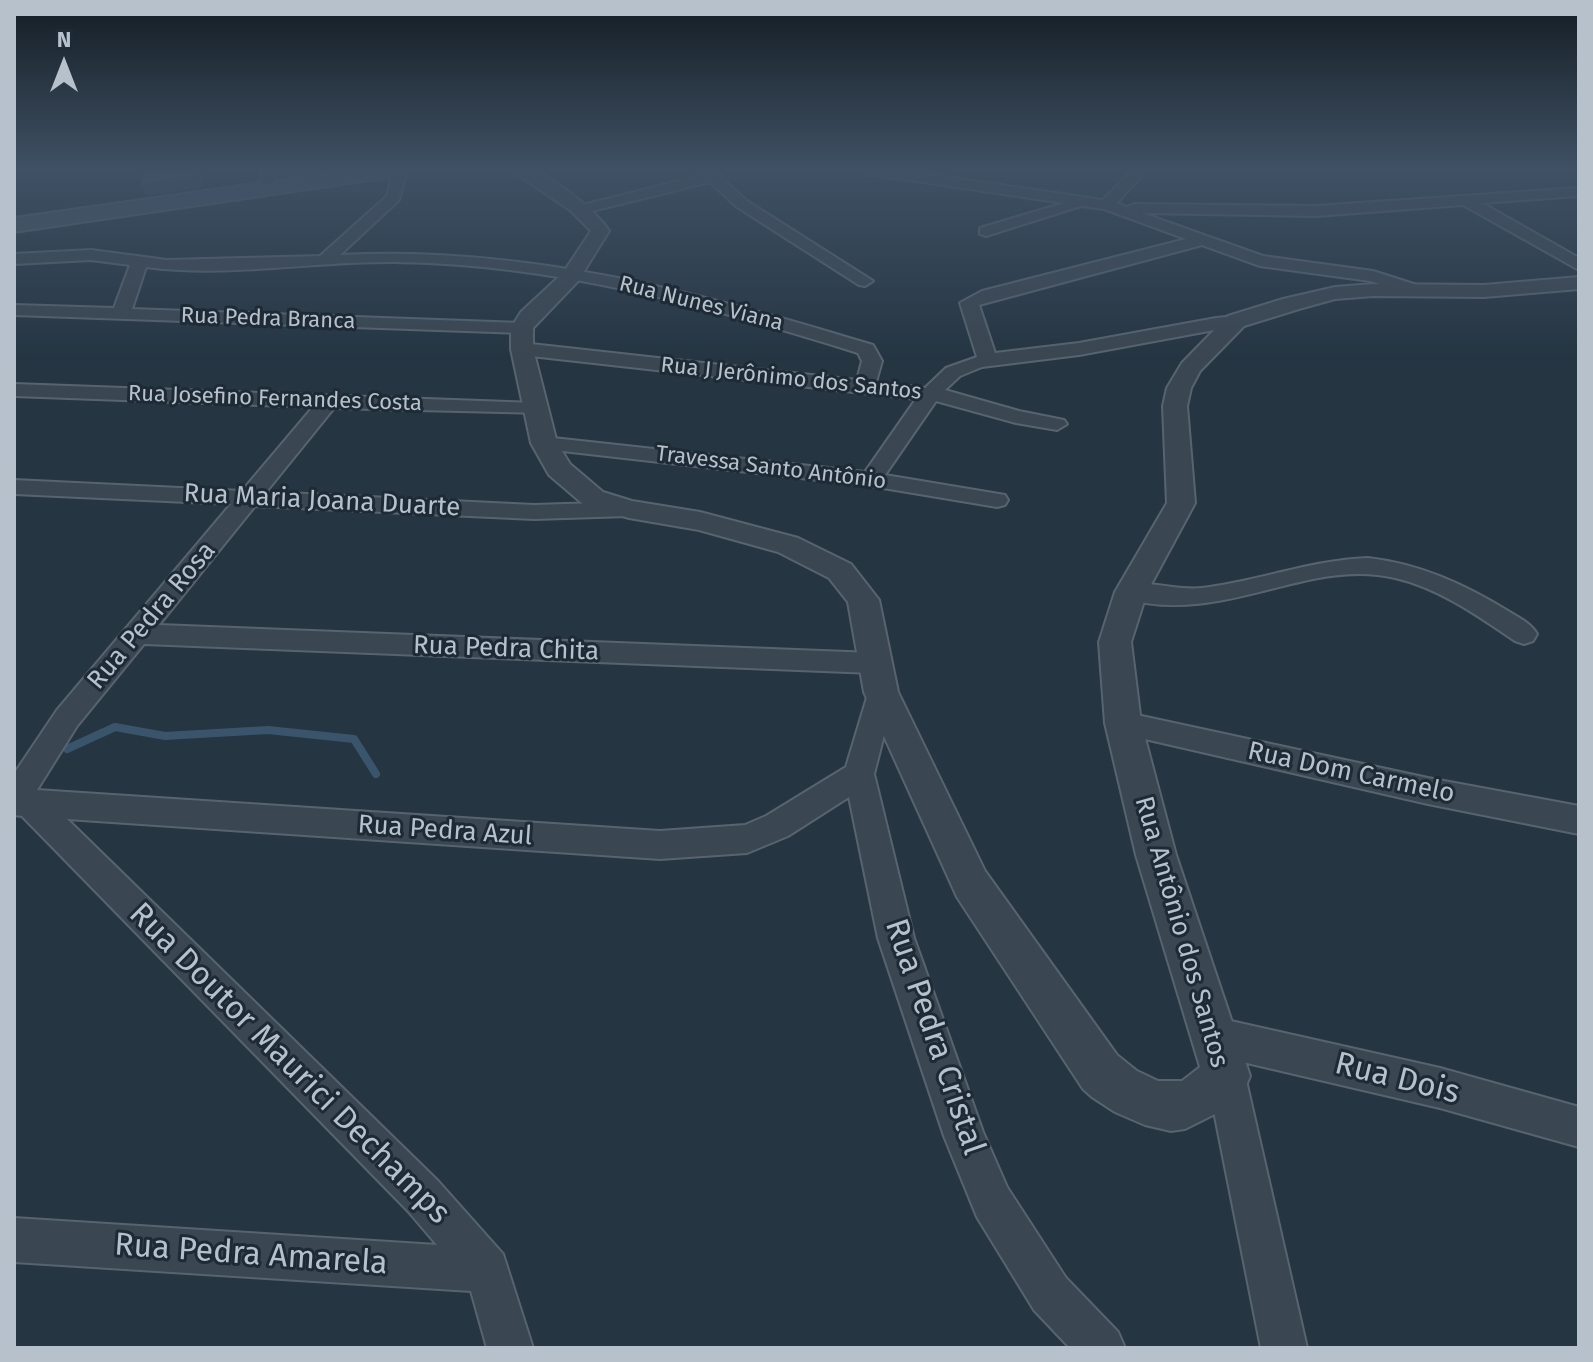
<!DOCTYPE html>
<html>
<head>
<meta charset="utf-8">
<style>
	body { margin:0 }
	#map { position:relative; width:1593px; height:1362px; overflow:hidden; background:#253542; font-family:"Fira Sans",sans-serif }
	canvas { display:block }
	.frame { position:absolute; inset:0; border:16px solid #b6c1cc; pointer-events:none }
	.north { position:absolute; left:24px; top:24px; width:80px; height:80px; -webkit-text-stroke:6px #1e2b37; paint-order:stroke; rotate:0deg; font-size:22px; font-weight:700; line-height:32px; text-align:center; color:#b6c1cc }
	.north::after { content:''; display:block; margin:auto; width:28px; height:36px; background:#b6c1cc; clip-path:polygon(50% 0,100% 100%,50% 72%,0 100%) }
</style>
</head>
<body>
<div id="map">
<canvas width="1593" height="1362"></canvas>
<div class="frame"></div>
<div class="north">N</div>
</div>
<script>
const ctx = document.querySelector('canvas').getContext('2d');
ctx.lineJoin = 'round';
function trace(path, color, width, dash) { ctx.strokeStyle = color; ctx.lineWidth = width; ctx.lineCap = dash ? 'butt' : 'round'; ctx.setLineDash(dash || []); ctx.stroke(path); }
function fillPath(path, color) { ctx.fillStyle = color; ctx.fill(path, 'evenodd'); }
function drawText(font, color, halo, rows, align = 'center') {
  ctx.font = font + ' "Fira Sans",sans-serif'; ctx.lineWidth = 6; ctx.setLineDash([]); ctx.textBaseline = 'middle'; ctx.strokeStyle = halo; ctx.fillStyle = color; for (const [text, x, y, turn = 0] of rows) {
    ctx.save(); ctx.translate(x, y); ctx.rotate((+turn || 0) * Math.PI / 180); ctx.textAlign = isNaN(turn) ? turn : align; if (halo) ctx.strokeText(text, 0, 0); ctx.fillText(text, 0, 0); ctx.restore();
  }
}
trace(new Path2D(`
	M67,749L115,727L165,736L268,730L354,739L376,774`), '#3a556b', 8);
const minor = new Path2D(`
	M261,170H275L273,192L268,193L261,189Z
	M393,170H407L399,200L340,255C522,245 700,292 873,345L882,361L876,382L925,388L946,368L977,357L960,303L982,291L1186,239L1104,209L1081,206L986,236L980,234V228L1064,203L868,174L861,170H898L1103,200L1132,170H1147L1117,203L1127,207L1134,204L1316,206L1579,188V196L1482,203L1579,258V270L1463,205L1316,216L1142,213L1263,256L1373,271L1420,286L1423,290L1414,295L1370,281L1260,266L1202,245L979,305L995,353L1079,343L1216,318L1236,316L1245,321L1236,326L1079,355L982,367L960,376L945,390L1019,411L1064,420L1067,424L1057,430L1016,423L936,401L885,475L1005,495L1008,500L1005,505L997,507L871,486L536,448L533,443L536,438L544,437L865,472L916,399L522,355L513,349L522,343L857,380L862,361L858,353C708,306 554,264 395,262C312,261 228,278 146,267L132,309L522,323L531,328L522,333L14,315V305L114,308L130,265L91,260L14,264V254L91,250L167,260L320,256L387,196Z
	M698,170H713L747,201L873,281L865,286L859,285L737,207L710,182L580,214L573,210L575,207L702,175Z
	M14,384L536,403L543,405L546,409L543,413L334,408L266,492L534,505L629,502L637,504L641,509L637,514L629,516L534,519L255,506L159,625L873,653L883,656L887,663L883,670L873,673L144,644L77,726L37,790L660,831L745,825L766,816L846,767L871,684L881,681L891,684L895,692L874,774L914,938L983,1132L1007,1187L1066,1278L1118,1332L1125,1348H1070L1034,1310L977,1217L944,1136L878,938L849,797L788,836L747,853L660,859L67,819L438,1181L503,1254L533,1348H487L471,1291L14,1262V1218L437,1245L408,1211L22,816L14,815V774L57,710L231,504L14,494V480L242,491L313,407L14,396Z
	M1368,558C1420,564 1464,584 1508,611C1519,618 1531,623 1537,634L1533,641L1524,644L1515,641C1478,616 1439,588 1395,578C1306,557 1224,627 1122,598L1118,592L1122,586C1146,579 1177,591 1202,588C1259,581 1311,560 1368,558Z
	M1123,712L1428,778L1579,806V834L1428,804L1123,734L1113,731L1108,723L1113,715Z
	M1213,1017L1440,1068L1579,1107V1147L1440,1108L1234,1060L1240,1062L1245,1076L1307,1348H1261L1207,1076L1212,1062L1224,1057L1200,1049L1194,1036L1200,1023Z`);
const tertiary = new Path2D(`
	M511,170C516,170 524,169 530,170C551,175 598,212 609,231L578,281L533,328V349L557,443L570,464L603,492L632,501L700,512L798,538L851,564L879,600L898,692L985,871L1117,1055L1137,1071L1158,1081H1182L1200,1067L1136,855L1105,723L1099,642L1115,592L1167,503L1163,406L1167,388L1182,363L1228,316L1283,299L1335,287L1373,284L1484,285L1579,277V289L1484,297L1373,296L1335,299L1299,309L1244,326L1200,371L1191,388L1187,406L1195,503L1147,592L1131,642L1141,723L1176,855L1250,1076L1243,1093L1221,1111L1185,1129L1171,1131L1145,1125L1115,1112L1092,1097L1083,1089L957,897L864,692L848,602L829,578L778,552L699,530L629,518L583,504L549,475L531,443L511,349V328L521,312L563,273L591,231L570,210Z`);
const secondary = new Path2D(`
	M353,170H407L397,176L14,232V218Z`);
trace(minor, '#57646f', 4);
trace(tertiary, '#57646f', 4);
trace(secondary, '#57646f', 4);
fillPath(minor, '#3a4651');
fillPath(tertiary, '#3a4651');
fillPath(secondary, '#475665');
fillPath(new Path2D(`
	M197,170H202L203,174L202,188L146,196L140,185Z
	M276,170H330L279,178Z`), '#38434e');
const building = new Path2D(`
	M150,170H197L196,177L140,185L144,171Z`);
fillPath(building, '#50606f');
trace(building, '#38434e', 2);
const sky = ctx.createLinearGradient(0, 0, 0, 361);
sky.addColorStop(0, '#141d24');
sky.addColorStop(0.47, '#405165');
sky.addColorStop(1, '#40516500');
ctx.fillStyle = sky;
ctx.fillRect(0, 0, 1593, 361);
drawText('22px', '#b6c1cc', '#1e2b37', [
	["Rua Nunes Viana",701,304,14],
	["Rua Pedra Branca",268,319,2],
	["Rua J Jerônimo dos Santos",791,379,6],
	["Rua Josefino Fernandes Costa",275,399,2],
	["Travessa Santo Antônio",771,468,7]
]);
drawText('26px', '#b6c1cc', '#1e2b37', [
	["Rua Maria Joana Duarte",322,501,3],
	["Rua Pedra Rosa",152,616,-50],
	["Rua Pedra Chita",506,649,2],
	["Rua Dom Carmelo",1351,773,12],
	["Rua Pedra Azul",445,831,4],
	["Rua Antônio dos Santos",1181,932,74]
]);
drawText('32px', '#b6c1cc', '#1e2b37', [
	["Rua Pedra Cristal",934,1037,71],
	["Rua Doutor Maurici Dechamps",289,1064,45],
	["Rua Dois",1397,1079,14],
	["Rua Pedra Amarela",251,1255,4]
]);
</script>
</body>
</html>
